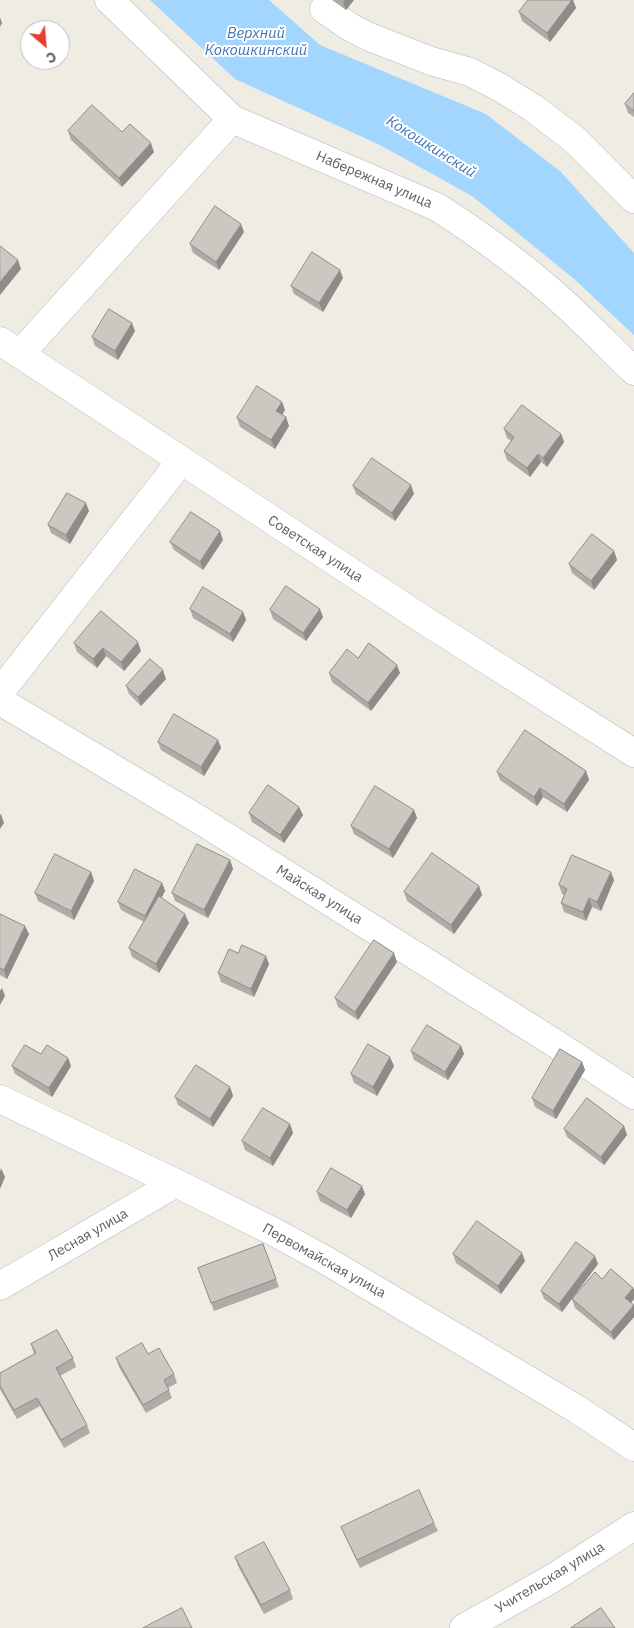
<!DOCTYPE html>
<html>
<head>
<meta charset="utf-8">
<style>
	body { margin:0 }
	#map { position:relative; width:634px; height:1628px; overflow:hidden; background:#eeece3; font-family:"IBM Plex Sans",sans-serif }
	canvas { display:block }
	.north { position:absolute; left:20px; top:20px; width:50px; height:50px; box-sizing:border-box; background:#fff; border:1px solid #bdbfc1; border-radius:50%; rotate:153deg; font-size:14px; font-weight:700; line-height:20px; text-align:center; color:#5b5f64 }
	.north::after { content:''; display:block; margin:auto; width:18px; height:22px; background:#e93d2e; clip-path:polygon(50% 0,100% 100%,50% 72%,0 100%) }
</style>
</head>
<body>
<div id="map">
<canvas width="634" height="1628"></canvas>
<div class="north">С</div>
</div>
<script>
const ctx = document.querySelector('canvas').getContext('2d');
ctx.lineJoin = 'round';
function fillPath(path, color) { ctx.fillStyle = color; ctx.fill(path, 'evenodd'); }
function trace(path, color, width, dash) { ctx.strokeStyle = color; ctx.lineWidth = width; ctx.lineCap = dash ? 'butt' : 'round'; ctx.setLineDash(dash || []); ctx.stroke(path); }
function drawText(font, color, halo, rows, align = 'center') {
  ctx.font = font + ' "IBM Plex Sans",sans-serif'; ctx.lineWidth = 4; ctx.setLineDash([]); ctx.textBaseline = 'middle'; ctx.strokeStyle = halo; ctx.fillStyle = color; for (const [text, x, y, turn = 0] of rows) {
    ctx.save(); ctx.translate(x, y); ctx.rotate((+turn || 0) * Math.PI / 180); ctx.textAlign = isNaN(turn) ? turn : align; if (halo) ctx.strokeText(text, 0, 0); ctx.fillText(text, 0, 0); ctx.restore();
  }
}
fillPath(new Path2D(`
	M150,0H269L320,45L486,114L561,172L634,253V335L573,278L472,196L380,145L235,79Z`), '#a2d6ff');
const minor = new Path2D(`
	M109,0L232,119L437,207C482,236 526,268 565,304C589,326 611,349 634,371
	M324,9L350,27L367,36L431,61L470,72L501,88L533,108L575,140L634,199
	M0,341L427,622L634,753
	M20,354L232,119
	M0,692L181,461
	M0,701L203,822L553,1042L634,1095
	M0,1099L188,1189L276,1233L327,1261L575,1408L634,1447
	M0,1286L176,1183
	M464,1628L553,1578L634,1526`);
trace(minor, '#b6b9bd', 29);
trace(minor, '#fff', 28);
fillPath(new Path2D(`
	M332,0H354L346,10Z
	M528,0H573L576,8L550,42L522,21L519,12Z
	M634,93V117L628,113L625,104Z
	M68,131L122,132L154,152L122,187L71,140Z
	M244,232L219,270L193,253L190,244Z
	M343,278L323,312L294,294L291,286Z
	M135,331L118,360L95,346L92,337Z
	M282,402L285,410L282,415L286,417L289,426L275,449L240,427L237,418Z
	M504,429L561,434L564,442L547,467L541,462L530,477L507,460L504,451L511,441L507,438Z
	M353,486L414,494L395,521L356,494Z
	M89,511L70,544L51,533L48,525Z
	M223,540L203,570L174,550L170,542Z
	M614,551L617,560L594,590L572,573L569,564Z
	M190,609L243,612L246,620L233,642L193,618Z
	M270,610L323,617L306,641L273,619Z
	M74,643L141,651L124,671L106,656L97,668L77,652Z
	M358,658L400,673L371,711L332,682L329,673Z
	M166,679L141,706L129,694L126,686Z
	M218,740L221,748L204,776L161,750L158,742Z
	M586,771L589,780L567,812L543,797L537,806L500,780L497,772Z
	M414,810L417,818L393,858L354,834L351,826Z
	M249,813L303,815L284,843L252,822Z
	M230,860L233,869L208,918L175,901L172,893Z
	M91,872L94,881L74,920L38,901L35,893Z
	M614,880L601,911L592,907L586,921L564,912L561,903L564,895L562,894L559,885Z
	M162,883L165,891L161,898L189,923L159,973L132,957L129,948L144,922L121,910L118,902Z
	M479,886L482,895L454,934L407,901L404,892Z
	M0,914L29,934L7,979L0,975Z
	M238,953L269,964L254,997L221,982L218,973Z
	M397,962L358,1020L338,1007L335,998Z
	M461,1046L464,1054L448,1080L414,1060L411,1051Z
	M41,1054L68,1058L71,1066L52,1097L15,1074L12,1066Z
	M582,1062L585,1070L556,1119L535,1107L532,1098Z
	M394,1066L377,1096L354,1083L351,1074Z
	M230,1087L233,1096L213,1127L178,1105L175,1097Z
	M290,1124L293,1133L273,1166L245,1150L242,1141Z
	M624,1126L627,1135L604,1165L567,1137L564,1129Z
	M317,1192L365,1194L351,1218L320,1201Z
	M263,1244L279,1287L214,1311L198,1268Z
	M453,1254L525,1261L501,1294L456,1263Z
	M598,1264L562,1312L544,1299L541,1291Z
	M602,1279L633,1288L634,1290V1299L631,1303L634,1306V1317L614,1340L575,1308L572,1299Z
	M31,1344L73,1358L76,1367L60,1376L87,1425L90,1433L64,1448L40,1406L17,1419L0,1389V1373L34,1354Z
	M148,1354L174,1374L177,1383L168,1388L172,1398L146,1413L119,1367L116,1358Z
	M434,1523L438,1531L360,1568L345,1536L341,1527Z
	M235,1557L290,1590L293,1599L264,1614L238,1566Z`), '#afaca7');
fillPath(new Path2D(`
	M345,0H354L346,10L343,2Z
	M572,0H573L576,8L550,42L547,33Z
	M0,17L2,23L0,27Z
	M151,143L154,152L122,187L119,178Z
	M241,224L244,232L219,270L216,262Z
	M18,260L21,269L0,295V282Z
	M340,270L343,278L323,312L319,303Z
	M132,323L135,331L118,360L115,351Z
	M282,402L285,410L279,419L276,411Z
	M286,417L289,426L275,449L271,440Z
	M561,434L564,442L547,467L543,458Z
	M538,454L541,462L530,477L527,468Z
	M411,485L414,494L395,521L392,513Z
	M86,503L89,511L70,544L66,535Z
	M220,531L223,540L203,570L200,562Z
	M614,551L617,560L594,590L591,581Z
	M320,609L323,617L306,641L303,633Z
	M243,612L246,620L233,642L230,634Z
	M138,642L141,651L124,671L121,662Z
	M103,648L106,656L97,668L93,659Z
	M397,665L400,673L371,711L368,703Z
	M163,670L166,679L141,706L138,697Z
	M218,740L221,748L204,776L201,767Z
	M586,771L589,780L567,812L564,804Z
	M540,788L543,797L537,806L534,797Z
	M299,807L303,815L284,843L280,835Z
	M414,810L417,818L393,858L389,849Z
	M1,814L4,823L0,829V815Z
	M230,860L233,869L208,918L204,910Z
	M91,872L94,881L74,920L71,911Z
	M611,872L614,880L601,911L597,902Z
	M162,883L165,891L148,924L145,916Z
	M479,886L482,895L454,934L451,925Z
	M589,898L592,907L586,921L583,912Z
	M185,914L189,923L159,973L156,964Z
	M25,926L29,934L7,979L4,970Z
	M394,953L397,962L358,1020L355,1012Z
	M266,956L269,964L254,997L251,989Z
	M2,988L5,996L0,1005V991Z
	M461,1046L464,1054L448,1080L445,1072Z
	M390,1057L394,1066L377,1096L373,1087Z
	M68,1058L71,1066L52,1097L49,1088Z
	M582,1062L585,1070L556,1119L553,1111Z
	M230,1087L233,1096L213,1127L210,1119Z
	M290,1124L293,1133L273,1166L270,1158Z
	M624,1126L627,1135L604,1165L601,1157Z
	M1,1168L5,1177L0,1189V1172Z
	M362,1186L365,1194L351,1218L347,1210Z
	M522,1253L525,1261L501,1294L498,1286Z
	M595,1256L598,1264L562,1312L559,1304Z
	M633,1288L634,1290V1299L628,1306L625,1298Z
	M634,1305V1317L614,1340L611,1332Z`), '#8e8c88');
const building = new Path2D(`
	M528,0H572L547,33L519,12Z
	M634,93V111L625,104Z
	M92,105L122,132L130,124L151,143L119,178L68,131Z
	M215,206L241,224L216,262L190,244Z
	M0,246L18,260L0,282Z
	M312,252L340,270L319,303L291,286Z
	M109,309L132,323L115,351L92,337Z
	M257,386L282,402L276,411L286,417L271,440L237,418Z
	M522,405L561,434L543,458L538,454L527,468L504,451L514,437L504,429Z
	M372,458L411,485L392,513L353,486Z
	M67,493L86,503L66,535L48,525Z
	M191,512L220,531L200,562L170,542Z
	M592,534L614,551L591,581L569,564Z
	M286,586L320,609L303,633L270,610Z
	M203,587L243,612L230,634L190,609Z
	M101,611L138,642L121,662L103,648L93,659L74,643Z
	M369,643L397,665L368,703L329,673L347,649L358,658Z
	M150,659L163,670L138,697L126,686Z
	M174,714L218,740L201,767L158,742Z
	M525,730L586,771L564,804L540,788L534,797L497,772Z
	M268,785L299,807L280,835L249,813Z
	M375,786L414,810L389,849L351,826Z
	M197,844L230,860L204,910L172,893Z
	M432,853L479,886L451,925L404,892Z
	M55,854L91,872L71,911L35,893Z
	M572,855L611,872L597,902L589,898L583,912L561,903L567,889L559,885Z
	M135,869L162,883L145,916L118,902Z
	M159,896L185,914L156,964L129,948Z
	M0,914L25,926L4,970L0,968Z
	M374,940L394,953L355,1012L335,998Z
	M242,945L266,956L251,989L218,973L229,949L238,953Z
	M427,1025L461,1046L445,1072L411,1051Z
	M368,1044L390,1057L373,1087L351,1074Z
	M25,1045L41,1054L47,1045L68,1058L49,1088L12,1066Z
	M560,1049L582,1062L553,1111L532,1098Z
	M196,1065L230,1087L210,1119L175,1097Z
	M587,1098L624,1126L601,1157L564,1129Z
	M263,1108L290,1124L270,1158L242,1141Z
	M331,1168L362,1186L347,1210L317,1192Z
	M477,1221L522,1253L498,1286L453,1254Z
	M576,1242L595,1256L559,1304L541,1291Z
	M263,1244L276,1279L211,1303L198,1268Z
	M611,1269L633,1288L625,1298L634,1305L611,1332L572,1299L595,1272L602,1279Z
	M57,1330L73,1358L56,1368L87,1425L61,1440L37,1398L14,1410L0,1386V1373L36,1353L31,1344Z
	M142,1343L148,1354L159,1348L174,1374L164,1380L169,1390L143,1405L116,1358Z
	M419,1490L434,1523L357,1560L341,1527Z
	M264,1542L290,1590L261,1605L235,1557Z
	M182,1608L192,1628H143Z
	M601,1608L615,1628H571Z`);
fillPath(building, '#cbc8c2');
trace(building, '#8e8c88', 1);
drawText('14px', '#5b5f64', '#fff', [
	["Набережная улица",374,180,23],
	["Советская улица",315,549,33],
	["Майская улица",319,895,32],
	["Лесная улица",88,1235,-30],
	["Первомайская улица",324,1261,29],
	["Учительская улица",550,1578,-31]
]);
drawText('italic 15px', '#3f76b1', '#fff', [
	["Верхний",256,34],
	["Кокошкинский",256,51],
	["Кокошкинский",431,147,32]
]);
</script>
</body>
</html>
